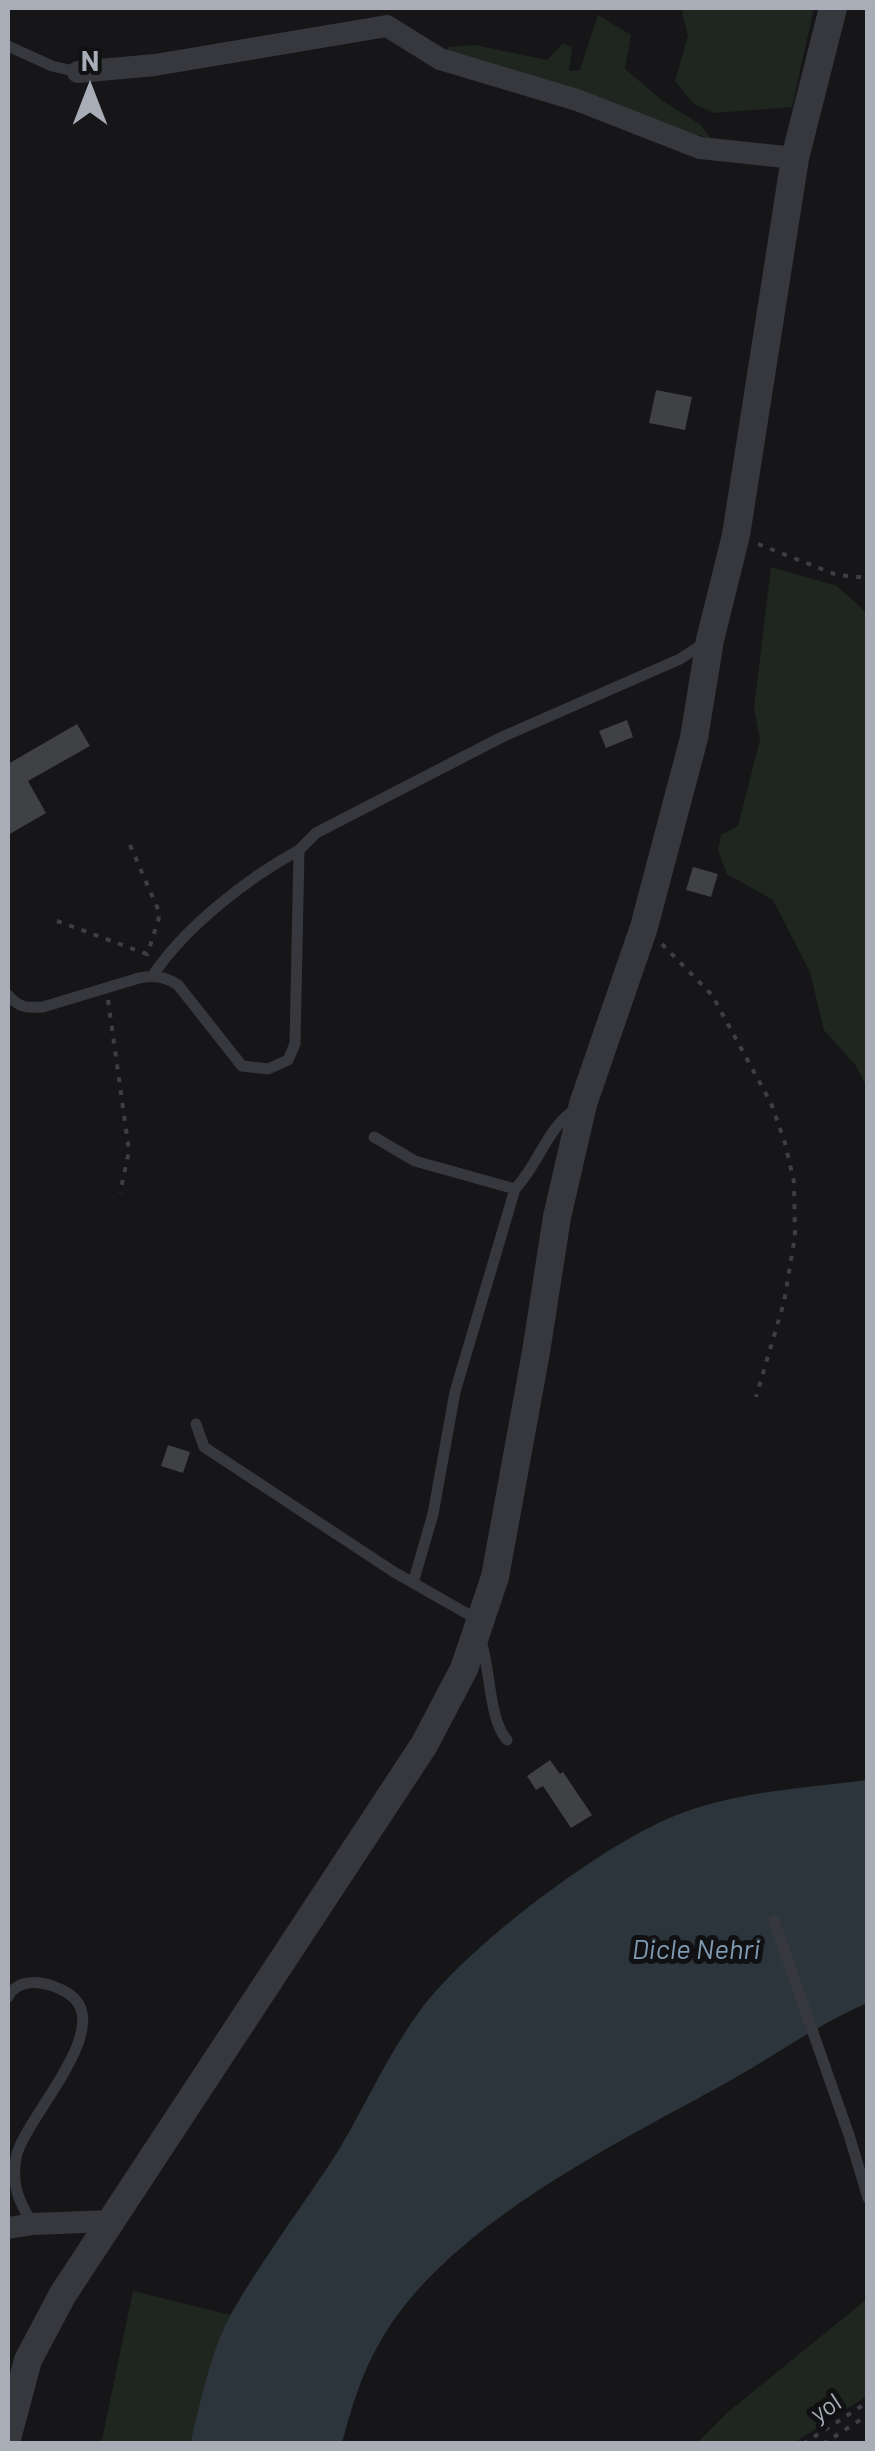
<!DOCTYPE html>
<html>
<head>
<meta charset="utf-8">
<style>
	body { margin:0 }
	#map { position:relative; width:875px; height:2451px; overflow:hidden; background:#161618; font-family:Barlow,sans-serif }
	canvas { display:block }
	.frame { position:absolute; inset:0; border:10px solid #a8adb8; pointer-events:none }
	.north { position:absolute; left:40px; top:40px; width:100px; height:100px; -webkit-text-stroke:8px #111113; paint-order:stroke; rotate:0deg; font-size:28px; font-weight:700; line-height:40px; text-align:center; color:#a8adb8 }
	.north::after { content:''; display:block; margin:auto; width:35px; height:45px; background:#a8adb8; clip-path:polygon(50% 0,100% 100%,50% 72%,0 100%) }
</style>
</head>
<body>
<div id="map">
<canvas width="875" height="2451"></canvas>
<div class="frame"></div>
<div class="north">N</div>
</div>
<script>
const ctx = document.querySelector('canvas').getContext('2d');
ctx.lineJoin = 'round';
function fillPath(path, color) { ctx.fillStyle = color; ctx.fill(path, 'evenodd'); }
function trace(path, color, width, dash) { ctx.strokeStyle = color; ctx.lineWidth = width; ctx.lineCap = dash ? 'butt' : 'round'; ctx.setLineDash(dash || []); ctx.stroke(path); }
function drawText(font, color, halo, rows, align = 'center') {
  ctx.font = font + ' Barlow,sans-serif'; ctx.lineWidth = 10; ctx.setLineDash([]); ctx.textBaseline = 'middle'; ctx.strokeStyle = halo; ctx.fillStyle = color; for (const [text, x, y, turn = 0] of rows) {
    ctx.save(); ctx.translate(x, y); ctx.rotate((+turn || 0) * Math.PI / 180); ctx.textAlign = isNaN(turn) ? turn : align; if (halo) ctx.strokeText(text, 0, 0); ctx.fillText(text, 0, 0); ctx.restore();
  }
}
fillPath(new Path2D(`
	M681,8H814L792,107L714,113L694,104L675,81L688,36Z
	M598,15L631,35L625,69L663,101L701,125L711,139L448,56V47L475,45L547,60L563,43L572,47L569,71L580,70Z
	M771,567L837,586L867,613V1087L856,1066L824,1030L810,972L773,900L727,874L718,850L721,835L738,826L760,740L754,708Z
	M133,2291L231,2315L216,2352L190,2443L101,2444Z
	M867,2299V2396L794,2443H697L728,2412Z`), '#1e261f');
fillPath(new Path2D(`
	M867,1780V2003C814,2026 766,2062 715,2089C604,2150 442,2230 379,2344C361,2374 351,2410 342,2443L190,2444C201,2401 210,2353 231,2314C262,2260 301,2208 335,2156C364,2109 386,2057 419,2012C466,1947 607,1840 682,1813C741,1791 806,1788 867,1780Z`), '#2c353c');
fillPath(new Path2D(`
	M656,390L692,397L685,430L649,423Z
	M627,720L633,737L606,748L599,731Z
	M77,724L90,746L28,781L46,813L8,835V764Z
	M693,867L718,874L711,897L686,890Z
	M168,1445L190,1452L183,1473L161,1466Z
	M550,1760L560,1774L563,1772L592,1815L571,1828L543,1786L536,1790L527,1776Z`), '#404145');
trace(new Path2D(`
	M758,544L837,575L868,578
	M130,845L160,914L147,956
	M57,921L147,954
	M662,944L712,995L771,1103L785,1143L794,1182L795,1236L784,1302L756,1397
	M108,1000L129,1151L120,1193
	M803,2444L868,2402
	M823,2444L868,2415`), '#3d3f44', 4, [5, 8]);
trace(new Path2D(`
	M8,46L52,66L78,72
	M153,975C186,926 248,878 299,850
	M8,995C19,1008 27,1008 43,1007L139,978C154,975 164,976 178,985L242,1066L268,1069L288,1060L295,1044L299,850L316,833L502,737L680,659L706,642
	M374,1137L415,1161L515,1189C540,1163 547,1125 579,1107
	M196,1424L204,1447L394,1572L480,1621
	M413,1583L433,1514L455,1392L515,1189
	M480,1638C491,1668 488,1718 507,1740
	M774,1921L849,2135L868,2198
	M8,1997C18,1977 44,1981 62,1990C126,2019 22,2119 16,2158C11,2184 19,2203 33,2224`), '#37383d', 11);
trace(new Path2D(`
	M78,72L155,65L387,26L440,59L577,100L700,148L795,158
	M8,2228L33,2224L111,2221`), '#37383d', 22);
trace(new Path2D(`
	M8,2435L28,2360L63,2294L424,1745L464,1669L495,1577L536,1352L557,1217L583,1104L644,927L694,738L710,640L736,535L795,158L833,8`), '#37383d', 28);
drawText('25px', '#a8adb8', '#111113', [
	["yol",826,2408,-33]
]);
drawText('italic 28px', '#7f9bb3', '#111113', [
	["Dicle Nehri",696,1950]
]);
</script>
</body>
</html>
